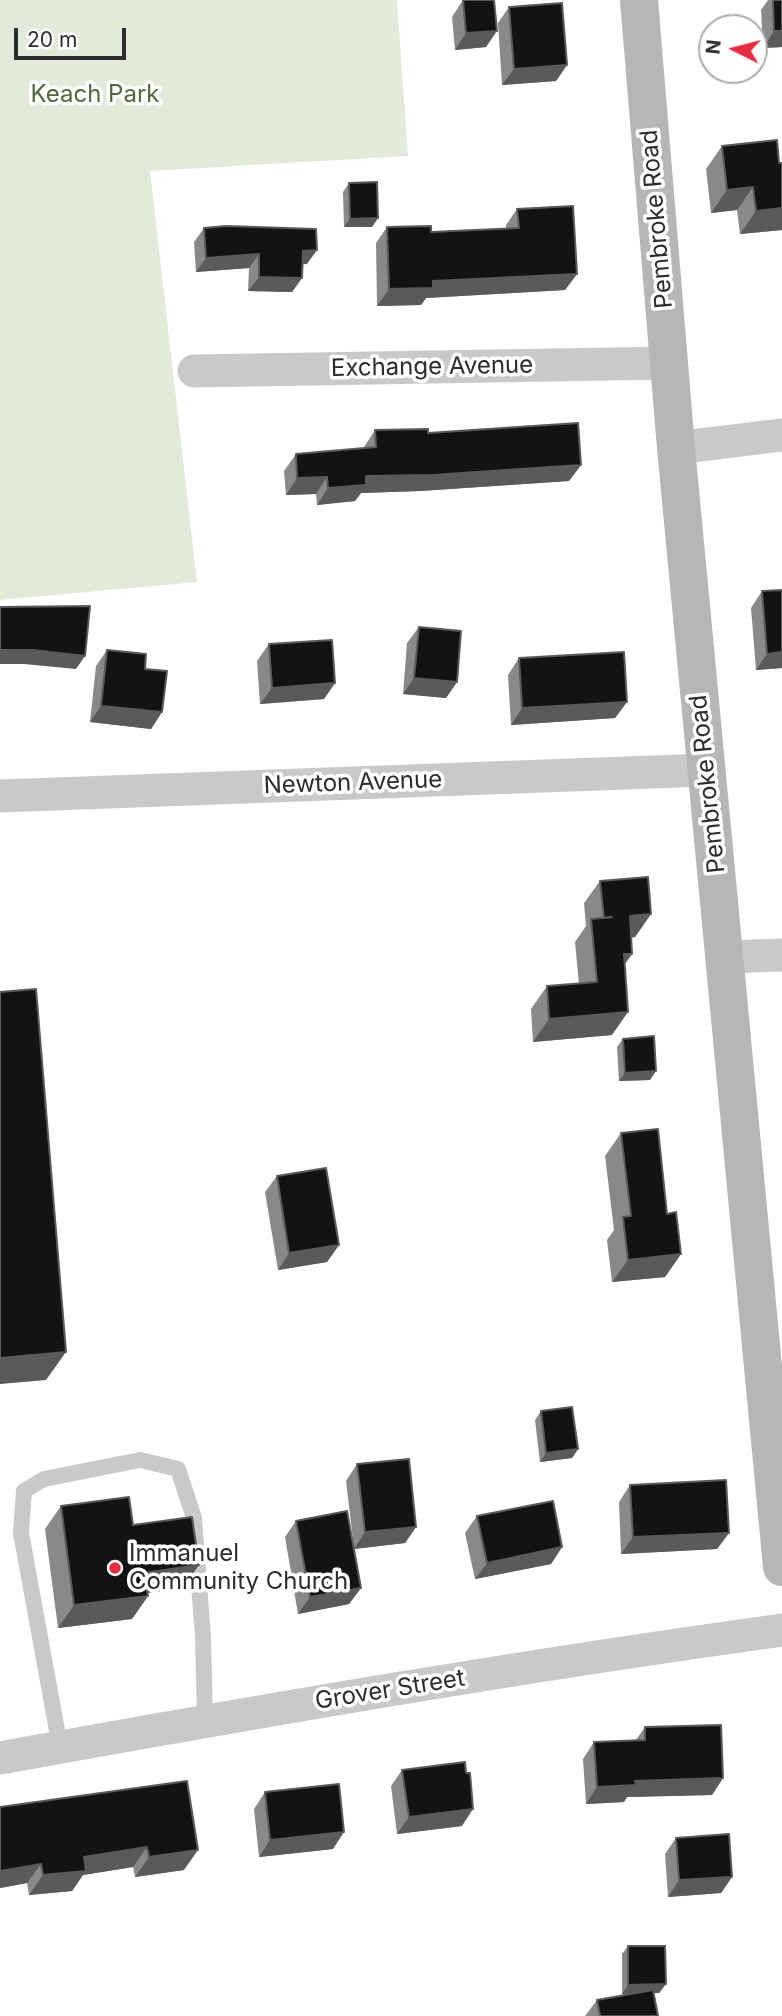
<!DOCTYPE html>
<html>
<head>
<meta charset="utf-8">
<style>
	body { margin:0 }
	#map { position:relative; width:782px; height:2016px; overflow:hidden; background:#fff; font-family:Inter,sans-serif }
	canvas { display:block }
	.north { position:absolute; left:698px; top:14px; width:70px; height:70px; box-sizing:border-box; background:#fff; border:2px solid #ababab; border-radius:50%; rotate:276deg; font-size:19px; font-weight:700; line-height:28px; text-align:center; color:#2c2c2c }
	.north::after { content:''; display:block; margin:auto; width:24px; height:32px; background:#e42d41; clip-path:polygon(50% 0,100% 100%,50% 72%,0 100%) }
	.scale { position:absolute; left:14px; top:28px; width:112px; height:32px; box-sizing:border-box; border:4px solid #2c2c2c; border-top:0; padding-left:9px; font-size:21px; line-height:24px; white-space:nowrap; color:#2c2c2c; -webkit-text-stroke:5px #fff; paint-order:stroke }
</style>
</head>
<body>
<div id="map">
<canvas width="782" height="2016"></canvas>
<div class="north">N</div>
<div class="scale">20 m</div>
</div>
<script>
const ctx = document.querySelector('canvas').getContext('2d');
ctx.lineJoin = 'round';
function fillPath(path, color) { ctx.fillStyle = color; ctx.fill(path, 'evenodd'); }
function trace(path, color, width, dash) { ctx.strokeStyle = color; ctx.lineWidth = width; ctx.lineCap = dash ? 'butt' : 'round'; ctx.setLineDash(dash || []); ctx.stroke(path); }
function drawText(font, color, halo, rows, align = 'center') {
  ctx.font = font + ' Inter,sans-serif'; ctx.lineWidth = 7; ctx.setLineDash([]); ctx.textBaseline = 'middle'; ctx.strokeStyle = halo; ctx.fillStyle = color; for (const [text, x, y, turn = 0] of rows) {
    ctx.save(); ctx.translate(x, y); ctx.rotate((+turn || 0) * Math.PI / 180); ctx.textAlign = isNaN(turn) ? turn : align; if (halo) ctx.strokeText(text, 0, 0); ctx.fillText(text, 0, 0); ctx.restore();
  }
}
fillPath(new Path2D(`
	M0,0H397L408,156L150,171L197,582L0,600Z`), '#e3ead9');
trace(new Path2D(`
	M60,1747L21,1533L24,1491L44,1479L140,1460L178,1469L194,1518L203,1637L205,1720`), '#c9c9c9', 16);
trace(new Path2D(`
	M194,371L670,363
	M676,448L782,435
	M0,796L707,770
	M725,957L782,955
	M0,1758C260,1711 520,1666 782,1630`), '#c9c9c9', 33);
trace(new Path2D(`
	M639,0L676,448L782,1567`), '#b6b6b6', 38);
fillPath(new Path2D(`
	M463,0L486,47L455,50L452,17Z
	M768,0H782V47L763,48L761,10Z
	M509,7L567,65L556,81L502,85L498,23Z
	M777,140L782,230L740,234L737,210L711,213L706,169L722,146Z
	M349,183L378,218L372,227H344L343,192Z
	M517,209L577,274L565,290L426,298L421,305L377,306L376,243L387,227L431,232L506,228V225Z
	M204,228L307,264H303L302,278L292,292L248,291L249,268L196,272L194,242Z
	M375,430L428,433L581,465L569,481L420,491L361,493L355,501L317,505L316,494L286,495L284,471L296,454L364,448V447Z
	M782,590V668L756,670L751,608L762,591Z
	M419,627L457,682L446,698L403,694L407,643Z
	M269,644L335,683L324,699L260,704L257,661Z
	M107,650L145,669L162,712L151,729L90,722L96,666Z
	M519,658L627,702L615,718L511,725L508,675Z
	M600,881L651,914L635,937L631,938L624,965L612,1035L533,1042L531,1009L547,986L579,984L575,942L586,926L584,903Z
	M623,1039L650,1080L619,1081L617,1047Z
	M621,1133L667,1214L681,1254L665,1277L612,1282L607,1240L614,1230L605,1156Z
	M277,1176L339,1245L327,1262L278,1270L265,1192Z
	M541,1411L578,1449L572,1458L540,1462L535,1420Z
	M357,1464L416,1527L405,1543L354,1549L361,1588L349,1604L298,1614L285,1537L296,1521L354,1548L346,1481Z
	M630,1485L729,1533L717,1549L621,1554L619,1502Z
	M61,1506L133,1525L183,1588L147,1593L148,1596L132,1619L58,1628L45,1529Z
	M477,1516L562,1547L551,1564L475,1579L465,1533Z
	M645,1727L723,1778L712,1795L627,1797L624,1802L586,1804L583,1759L594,1742L636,1740Z
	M402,1770L462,1826L397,1834L391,1786Z
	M187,1781L184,1870L135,1877L133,1867L83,1875L72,1891L29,1895L27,1883L0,1888V1807Z
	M265,1792L333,1849L259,1857L254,1809Z
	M676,1838L732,1877L721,1893L668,1897L665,1854Z
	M628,1946L666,1984L659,1993H654L658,2016H585L597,2000L632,1993L622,1994V1954Z`), '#898989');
fillPath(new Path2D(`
	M497,31L486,47L455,50L466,33Z
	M774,31H782V47L763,48Z
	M567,65L556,81L502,85L514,69Z
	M753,187L737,210L711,213L727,190Z
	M782,208V230L740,234L756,211Z
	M378,218L372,227H344L350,219Z
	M317,250L307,264L293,265L303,251Z
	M259,254L249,268L196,272L206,258Z
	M577,274L565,290L426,298L421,305L377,306L389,289L433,281Z
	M259,277L302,278L292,292L248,291Z
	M581,465L569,481L420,491L361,493L355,501L317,505L328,488L366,476Z
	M327,477L316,494L286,495L297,478Z
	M0,650H33L85,656L76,669L24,664H0Z
	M782,652V668L756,670L767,654Z
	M414,678L457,682L446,698L403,694Z
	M335,683L324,699L260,704L272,688Z
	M627,702L615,718L511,725L522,708Z
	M101,706L162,712L151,729L90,722Z
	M651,914L635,937L614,939L630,916Z
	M624,954H632L616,977Z
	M628,1012L612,1035L533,1042L549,1019Z
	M656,1071L650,1080L619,1081L625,1073Z
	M339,1245L327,1262L278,1270L289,1253Z
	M681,1254L665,1277L612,1282L628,1260Z
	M66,1352L46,1380L0,1384V1358Z
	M578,1449L572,1458L540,1462L546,1453Z
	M416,1527L405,1543L354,1549L365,1532Z
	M729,1533L717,1549L621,1554L633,1537Z
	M562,1547L551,1564L475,1579L487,1563Z
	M199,1565L183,1588L128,1595L144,1573Z
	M361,1588L349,1604L298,1614L310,1597Z
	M148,1596L132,1619L58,1628L74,1605Z
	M723,1778L712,1795L627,1797L624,1802L586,1804L597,1787L635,1781Z
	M473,1809L462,1826L397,1834L409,1817Z
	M344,1832L333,1849L259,1857L270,1840Z
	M147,1847L133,1867L83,1875L72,1891L29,1895L43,1875L84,1857Z
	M198,1850L184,1870L135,1877L149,1857Z
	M41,1864L27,1883L0,1888V1871Z
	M732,1877L721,1893L668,1897L679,1880Z
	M666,1984L659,1993L622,1994L628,1985Z`), '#5a5a5a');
const building = new Path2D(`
	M463,0H494L497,31L466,33Z
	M773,0H782V31H774Z
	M562,3L567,65L514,69L509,7Z
	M777,140L779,163H782V208L756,211L753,187L727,190L722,146Z
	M377,182L378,218L350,219L349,183Z
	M573,206L577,274L433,281V288L389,289L387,227L431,226V232L519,228L517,209Z
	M226,226L316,229L317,250L303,251L302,278L259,277V254L206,258L204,228Z
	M578,423L581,465L432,475L366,476V485L328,488L327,477L297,478L296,454L376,447L375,430L428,429V433Z
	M782,590V652L767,654L762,591Z
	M90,606L85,656L33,650H0V607Z
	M419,627L461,631L457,682L414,678Z
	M332,640L335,683L272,688L269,644Z
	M107,650L146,654L145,669L167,671L162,712L101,706Z
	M624,652L627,702L522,708L519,658Z
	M648,877L651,914L630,916L632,954H624L628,1012L549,1019L547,986L597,982L591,919L612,917L604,918L600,881Z
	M36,989L66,1352L0,1358V992Z
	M654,1036L656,1071L625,1073L623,1039Z
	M658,1129L667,1214L676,1212L681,1254L628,1260L623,1217L631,1216L621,1133Z
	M326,1168L339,1245L289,1253L277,1176Z
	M572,1407L578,1449L546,1453L541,1411Z
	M409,1459L416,1527L365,1532L357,1464Z
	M726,1480L729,1533L633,1537L630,1485Z
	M129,1497L133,1525L192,1517L199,1565L144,1573L148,1596L74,1605L61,1506Z
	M553,1501L562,1547L487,1563L477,1516Z
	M347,1511L361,1588L310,1597L296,1521Z
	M721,1725L723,1778L635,1781L636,1785L597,1787L594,1742L645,1740V1727Z
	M465,1762L466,1773H470L473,1809L409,1817L402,1770Z
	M187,1781L198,1850L149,1857L147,1847L84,1857L86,1871L43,1875L41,1864L0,1871V1807Z
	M339,1784L344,1832L270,1840L265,1792Z
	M729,1834L732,1877L679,1880L676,1838Z
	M628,1946H665L666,1984L628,1985Z
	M653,1990L658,2016H600L597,2000Z`);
fillPath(building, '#131313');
trace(building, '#5a5a5a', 2);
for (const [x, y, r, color] of [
	[115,1568,7,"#e42d41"]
]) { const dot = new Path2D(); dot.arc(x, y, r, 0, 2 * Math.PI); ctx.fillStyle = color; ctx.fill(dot); trace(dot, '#fff', 2.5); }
drawText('24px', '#51673a', '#fff', [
	["Keach Park",95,95]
]);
drawText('24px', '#2c2c2c', '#fff', [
	["Pembroke Road",657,219,-95],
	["Exchange Avenue",432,367,-1],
	["Newton Avenue",353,783,-2],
	["Pembroke Road",708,784,-96],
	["Grover Street",390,1690,-9]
]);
drawText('24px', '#2c2c2c', '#fff', [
	["Immanuel",129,1554],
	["Community Church",129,1582]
], 'left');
</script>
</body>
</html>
